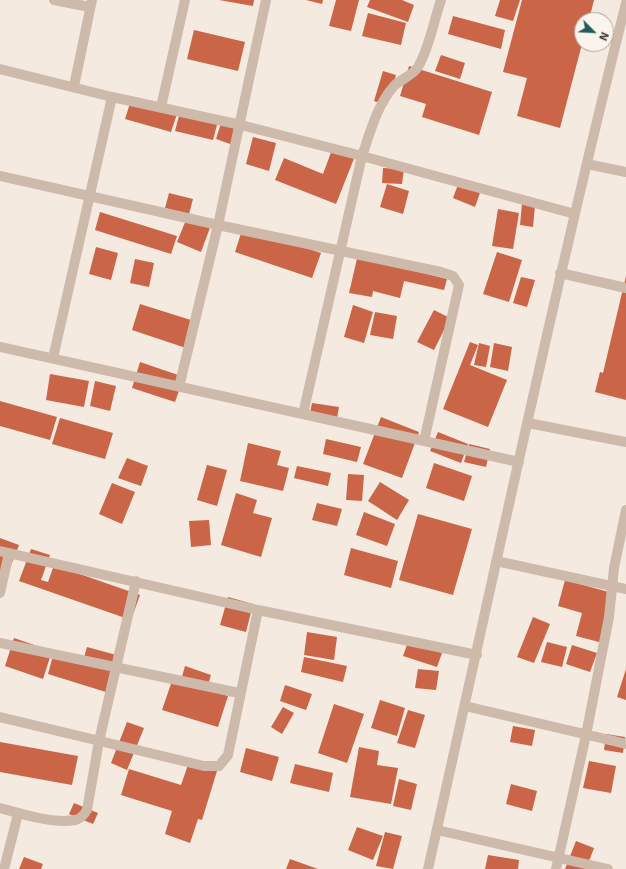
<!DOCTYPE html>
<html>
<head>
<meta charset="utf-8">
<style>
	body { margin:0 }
	#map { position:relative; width:626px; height:869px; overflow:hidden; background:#f4eae0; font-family:"Exo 2",sans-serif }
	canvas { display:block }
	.north { position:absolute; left:574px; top:12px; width:40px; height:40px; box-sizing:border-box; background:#fbf4ed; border:1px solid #aea59f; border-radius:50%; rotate:114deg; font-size:11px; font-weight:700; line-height:16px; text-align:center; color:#3a2f2a }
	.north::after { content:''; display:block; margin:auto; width:14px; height:18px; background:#1d5b5e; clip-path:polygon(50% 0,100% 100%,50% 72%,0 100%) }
</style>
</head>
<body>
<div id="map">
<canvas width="626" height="869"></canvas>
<div class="north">N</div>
</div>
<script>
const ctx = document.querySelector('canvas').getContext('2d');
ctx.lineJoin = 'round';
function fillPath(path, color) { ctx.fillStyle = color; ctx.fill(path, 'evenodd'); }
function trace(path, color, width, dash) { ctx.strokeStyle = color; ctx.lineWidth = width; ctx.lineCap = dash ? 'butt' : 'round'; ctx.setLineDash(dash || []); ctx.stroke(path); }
fillPath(new Path2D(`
	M219,0H254L253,6Z
	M306,0H323L322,4Z
	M336,0H359L351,31L329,26Z
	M370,0H402L414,5L408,22L367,7Z
	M500,0H520L513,21L495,16Z
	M522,0H594L589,20H582V44L560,128L517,116L527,78L503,72Z
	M368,13L406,23L401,45L362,36Z
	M453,16L505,30L501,49L448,34Z
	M194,30L245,42L238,71L187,59Z
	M441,55L465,63L460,79L435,71Z
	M409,66L492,92L479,135L422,117L426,104L400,96Z
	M383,71L396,75L387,105L374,101Z
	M131,100L177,114L171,132L125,119Z
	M180,112L218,121L213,140L175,131Z
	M222,120L239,126L233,145L216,139Z
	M253,137L276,143L269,171L246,164Z
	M333,147L355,156L336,204L275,180L284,158L323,174Z
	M383,168L404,169L402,184L382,183Z
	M459,182L481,190L475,207L453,198Z
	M387,184L409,191L403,214L380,207Z
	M169,193L193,199L189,214L165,208Z
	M522,204L535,205L533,227L520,225Z
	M498,209L519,213L513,249L492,246Z
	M100,212L177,236L171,254L95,230Z
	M188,215L211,225L201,252L177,242Z
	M243,227L321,253L312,278L235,252Z
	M96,247L118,253L111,280L89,274Z
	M359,250L411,270L447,279L444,290L404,281L400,298L373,291L372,297L349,293Z
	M497,252L522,260L509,302L483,294Z
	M135,259L154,263L149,287L130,283Z
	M626,276V400L595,392L600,372L603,373Z
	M521,277L535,280L527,307L513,303Z
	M140,304L194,321L186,348L132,330Z
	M353,305L373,312L364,343L344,337Z
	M434,310L450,318L434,350L417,342Z
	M375,312L397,316L393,339L370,335Z
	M470,342L478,345L470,365L507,380L488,427L443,409Z
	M479,343L490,346L486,367L474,365Z
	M494,343L512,347L508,371L490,367Z
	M140,362L184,377L175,402L132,388Z
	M50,374L89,381L84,407L46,400Z
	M95,381L116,386L110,411L90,406Z
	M0,401L57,417L50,440L0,426Z
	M312,403L339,407L337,418L310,413Z
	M381,417L419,432L402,478L363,464Z
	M60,418L113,433L105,459L52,444Z
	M438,432L468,444L461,463L430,451Z
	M326,439L361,447L357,462L323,454Z
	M248,443L281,451L277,465L289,468L283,491L240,481Z
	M469,444L490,449L486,467L464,462Z
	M127,458L148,466L141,486L118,478Z
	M434,463L472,476L464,501L426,488Z
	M207,465L227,470L217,506L197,500Z
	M297,466L331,473L328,486L294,478Z
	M348,474L364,475L362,501L346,500Z
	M380,482L409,500L397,520L368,501Z
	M112,483L135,492L122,524L99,514Z
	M236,493L257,500L253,513L272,518L261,557L221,545Z
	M317,503L342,509L337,526L312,520Z
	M364,512L395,524L387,546L356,535Z
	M418,514L472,529L453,595L399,580Z
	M209,520L211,545L191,547L189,521Z
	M0,538L19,545L0,593Z
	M351,548L398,561L391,588L344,575Z
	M31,549L50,555L41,580L48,582L54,565L140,595L131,620L19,581Z
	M565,580L616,594L603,643L576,636L582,613L558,606Z
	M228,597L253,604L246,632L220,625Z
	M533,617L550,624L534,663L517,657Z
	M307,632L337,637L334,660L304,655Z
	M14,638L52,651L43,679L5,666Z
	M408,642L442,653L437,667L403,656Z
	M547,642L567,647L562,667L541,662Z
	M572,645L597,653L590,672L566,664Z
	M87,647L120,656L109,693L48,674L54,652L83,661Z
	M304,657L347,666L343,682L301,672Z
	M185,666L211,675L207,688L181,680Z
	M418,669L439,671L436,690L415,688Z
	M626,669V700L617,697Z
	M173,678L228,696L218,727L162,710Z
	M285,685L312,694L306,710L280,701Z
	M380,700L405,708L397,736L371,728Z
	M334,704L364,714L347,763L318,753Z
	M283,707L294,713L282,734L271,727Z
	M408,710L425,715L415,748L397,743Z
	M127,722L144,728L127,770L111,763Z
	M513,726L535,730L532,746L510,742Z
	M606,734L625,737L623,753L604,750Z
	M0,742L78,756L72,785L0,772Z
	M359,747L379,751L377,765L398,768L391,804L350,797Z
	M246,748L279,757L272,781L240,772Z
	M589,761L616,766L611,793L583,788Z
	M189,762L217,771L202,820L198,819L190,843L165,834L172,811L121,795L129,769L181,785Z
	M295,764L333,773L329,792L290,783Z
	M399,779L417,784L411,810L393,806Z
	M511,784L537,791L532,811L506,804Z
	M74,803L98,813L93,824L69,814Z
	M357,827L383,836L373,860L348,850Z
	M385,832L402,836L393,869L376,866Z
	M576,841L594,848L586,869H565Z
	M488,855L519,860L518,869H485Z
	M24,857L43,864L41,869H19Z
	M290,859L318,869H286Z`), '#ca6547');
trace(new Path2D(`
	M54,0L90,7
	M0,69L112,97L241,125L362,156L575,214
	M74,86L92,0
	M161,107L185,0
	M587,164L626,172
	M0,176L218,225L441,272L453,276L459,285L424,441
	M560,273L626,288
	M0,347L519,462
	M53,358L112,97
	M179,387L218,225L266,0
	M303,414L362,156C370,133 377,105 394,86C401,79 412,76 418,67C429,49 434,20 441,0
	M528,423L626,442
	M0,551L258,610L477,655
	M496,561L626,589
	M0,593L9,553
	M0,643L239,693
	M465,706L626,744
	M0,717L204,766H219L228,755L258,610
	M0,808C21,814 54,824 75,820C81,819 84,815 87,810L99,741L136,581
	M437,830L608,869
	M4,869L18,814
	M428,869C493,580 554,290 626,3
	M556,869L586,735L609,617L614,568L626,510`), '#cdbaaa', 10);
</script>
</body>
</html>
